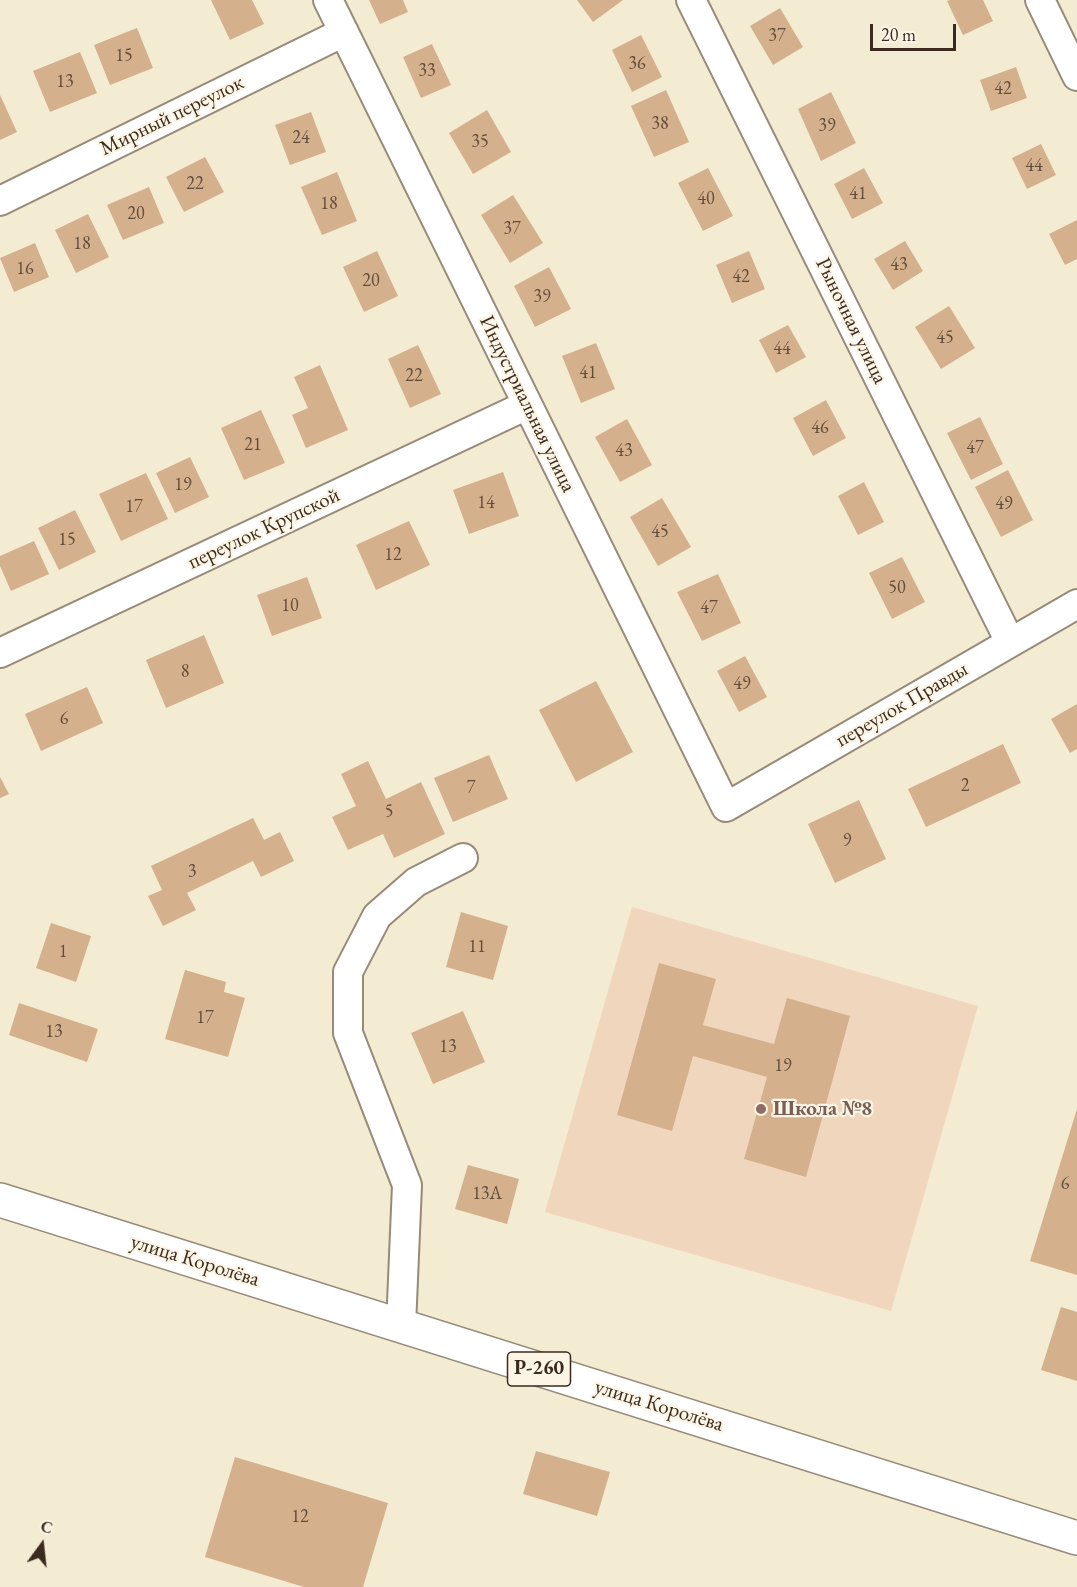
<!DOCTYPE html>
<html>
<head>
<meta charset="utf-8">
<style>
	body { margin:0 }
	#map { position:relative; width:1077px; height:1587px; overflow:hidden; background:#f3ebd2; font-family:"EB Garamond",serif }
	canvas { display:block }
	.north { position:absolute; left:12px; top:1515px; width:60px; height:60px; -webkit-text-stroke:4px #fcf5e5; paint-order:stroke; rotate:15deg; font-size:16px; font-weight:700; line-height:24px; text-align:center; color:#3b2a1e }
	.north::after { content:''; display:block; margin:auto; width:21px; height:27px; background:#3b2a1e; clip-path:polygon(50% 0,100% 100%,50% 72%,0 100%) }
	.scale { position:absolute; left:870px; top:24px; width:86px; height:27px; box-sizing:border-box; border:3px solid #3b2a1e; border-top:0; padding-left:8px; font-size:18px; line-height:21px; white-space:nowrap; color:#3b2a1e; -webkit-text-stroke:4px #fcf5e5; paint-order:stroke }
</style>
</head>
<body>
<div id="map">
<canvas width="1077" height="1587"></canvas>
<div class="north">С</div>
<div class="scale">20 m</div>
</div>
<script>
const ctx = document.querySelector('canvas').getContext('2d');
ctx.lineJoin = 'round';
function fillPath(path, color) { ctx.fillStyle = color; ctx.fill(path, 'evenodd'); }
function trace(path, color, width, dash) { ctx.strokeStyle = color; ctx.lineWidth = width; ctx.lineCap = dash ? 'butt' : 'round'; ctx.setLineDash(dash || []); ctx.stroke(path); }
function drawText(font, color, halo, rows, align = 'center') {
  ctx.font = font + ' "EB Garamond",serif'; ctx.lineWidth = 4.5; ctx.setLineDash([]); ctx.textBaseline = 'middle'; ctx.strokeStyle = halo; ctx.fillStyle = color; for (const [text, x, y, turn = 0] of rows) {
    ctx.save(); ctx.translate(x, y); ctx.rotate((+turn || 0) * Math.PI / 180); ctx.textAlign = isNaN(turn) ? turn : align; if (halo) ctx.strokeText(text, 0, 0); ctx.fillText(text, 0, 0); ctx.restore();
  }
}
fillPath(new Path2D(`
	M632,907L978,1006L891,1311L545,1212Z`), '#f0d6bc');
fillPath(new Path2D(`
	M211,0H252L264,24L230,40Z
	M369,0H403L408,12L380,24Z
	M577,0H623L593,22Z
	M950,0H983L993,21L963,35L947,1Z
	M780,8L803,47L773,65L750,26Z
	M137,28L153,68L110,85L94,45Z
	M641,35L662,77L632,92L612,50Z
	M432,44L451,85L421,98L403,57Z
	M80,52L97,93L50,112L33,71Z
	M1016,67L1027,98L991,111L980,80Z
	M666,90L689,142L654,157L631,106Z
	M831,92L856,143L821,161L798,109Z
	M0,95L17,132L0,140Z
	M487,110L511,152L473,174L449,133Z
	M311,112L326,152L290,165L275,125Z
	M1041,144L1056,175L1027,189L1012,158Z
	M205,157L224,192L184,212L166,177Z
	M708,168L733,216L703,231L678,183Z
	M864,168L883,203L852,219L834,184Z
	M337,172L357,221L322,235L301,187Z
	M149,187L164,223L123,240L107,205Z
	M513,195L543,243L510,263L481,215Z
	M88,214L109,257L76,273L55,230Z
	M1077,220V259L1065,265L1049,234Z
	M905,241L923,271L893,290L874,259Z
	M35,243L49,277L14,292L0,258Z
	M377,251L398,296L364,312L343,267Z
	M749,251L765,289L732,303L716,265Z
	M549,267L571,309L535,327L514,286Z
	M949,306L975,348L941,369L915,327Z
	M788,325L806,357L776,373L759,340Z
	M596,343L615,389L581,403L562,356Z
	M418,345L441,394L410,408L388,359Z
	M320,365L348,430L306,448L292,415L308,408L294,377Z
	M826,400L846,438L813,456L793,418Z
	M261,410L285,463L244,480L221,428Z
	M980,417L1003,464L971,480L947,433Z
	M627,419L652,465L620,482L595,437Z
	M190,457L209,497L175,513L156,473Z
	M1008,470L1033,520L1001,537L975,487Z
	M503,472L519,516L469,534L453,490Z
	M146,473L168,519L121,541L99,494Z
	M864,482L884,522L858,535L838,496Z
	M662,498L691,547L658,566L630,517Z
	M75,510L96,552L59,570L38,528Z
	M409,521L430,565L376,590L356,545Z
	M34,541L49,574L11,591L0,566V556Z
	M902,557L925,602L892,619L869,573Z
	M718,574L741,623L702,641L677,592Z
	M307,577L322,618L272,636L257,595Z
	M204,635L224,683L166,708L146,660Z
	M745,656L767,697L739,712L717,671Z
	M596,681L633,752L576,782L539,710Z
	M87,687L103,723L41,751L25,714Z
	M1077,704V749L1070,753L1051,719Z
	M1003,744L1021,783L926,827L908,789Z
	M489,755L508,799L453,822L434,778Z
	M368,761L386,799L421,782L445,834L394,858L383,834L348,850L332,817L356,806L341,774Z
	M0,777L9,794L0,798Z
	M859,800L886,859L835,883L808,824Z
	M253,818L264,840L280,832L294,861L261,877L253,861L187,893L196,910L163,926L148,896L162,890L151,866Z
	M461,912L508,926L493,980L446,967Z
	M51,923L91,936L76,982L36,968Z
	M659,963L716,979L703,1025L774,1044L787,998L850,1016L806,1177L744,1159L767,1077L693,1056L672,1131L617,1115Z
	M185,970L226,982L224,992L245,998L228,1057L165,1039Z
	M19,1003L98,1029L87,1062L9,1035Z
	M463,1011L485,1062L433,1084L411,1033Z
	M1077,1109V1275L1030,1261Z
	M468,1165L519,1179L507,1224L455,1209Z
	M1061,1307L1077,1312V1381L1041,1370Z
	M536,1451L610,1472L597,1516L523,1494Z
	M235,1457L388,1503L363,1587H304L205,1557Z`), '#d5b08c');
const minor = new Path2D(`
	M328,0L726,807L1077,604
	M691,0L1010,642
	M1040,0L1077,76
	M0,201L344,32
	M0,653L527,405
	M401,1326L407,1185L348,1033V972L377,916L416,882L463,858`);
const highway = new Path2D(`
	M0,1200L1077,1538`);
trace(minor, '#978a78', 32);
trace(highway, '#978a78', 36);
trace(minor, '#fff', 28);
trace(highway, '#fff', 33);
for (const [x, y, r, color] of [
	[761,1109,6,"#8d6e63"]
]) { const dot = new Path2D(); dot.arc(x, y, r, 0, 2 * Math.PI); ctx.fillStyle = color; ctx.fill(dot); trace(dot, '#fcf5e5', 2); }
drawText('18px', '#624c3a', null, [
	["37",777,36],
	["15",124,56],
	["36",637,64],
	["33",427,71],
	["13",65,82],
	["42",1003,89],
	["38",660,124],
	["39",827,126],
	["24",301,138],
	["35",480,142],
	["44",1034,166],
	["22",195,184],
	["41",858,194],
	["40",706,199],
	["18",329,204],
	["20",136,214],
	["37",512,229],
	["18",82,244],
	["43",899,265],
	["16",25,269],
	["42",741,277],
	["20",371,281],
	["39",542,297],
	["45",945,338],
	["44",782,349],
	["41",588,373],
	["22",414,376],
	["46",820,428],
	["21",253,445],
	["47",975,448],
	["43",624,451],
	["19",183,485],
	["14",486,503],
	["49",1004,504],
	["17",134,507],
	["45",660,532],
	["15",67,540],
	["12",393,555],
	["50",897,588],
	["10",290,606],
	["47",709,608],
	["8",185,672],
	["49",742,684],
	["6",64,719],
	["2",965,786],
	["7",471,788],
	["5",389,812],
	["9",847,841],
	["3",192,872],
	["11",477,947],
	["1",63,952],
	["17",205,1018],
	["13",54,1032],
	["13",448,1047],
	["19",783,1066],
	["6",1065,1184],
	["13А",487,1194],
	["12",300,1517]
]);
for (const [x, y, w] of [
	[539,1369,63]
]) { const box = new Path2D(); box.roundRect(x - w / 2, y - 17, w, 34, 4.5); ctx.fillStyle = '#fcf5e5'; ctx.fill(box); trace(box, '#3b2a1e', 1.5); }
drawText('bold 20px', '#3b2a1e', null, [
	["Р-260",539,1369]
]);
drawText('21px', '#3b2a1e', '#fcf5e5', [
	["Мирный переулок",172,116,-26],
	["Рыночная улица",851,321,64],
	["Индустриальная улица",527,404,64],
	["переулок Крупской",264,529,-25],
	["переулок Правды",902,705,-30],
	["улица Королёва",195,1261,17],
	["улица Королёва",659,1406,17]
]);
drawText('bold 21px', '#785e54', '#fcf5e5', [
	["Школа №8",773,1109]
], 'left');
</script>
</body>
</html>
